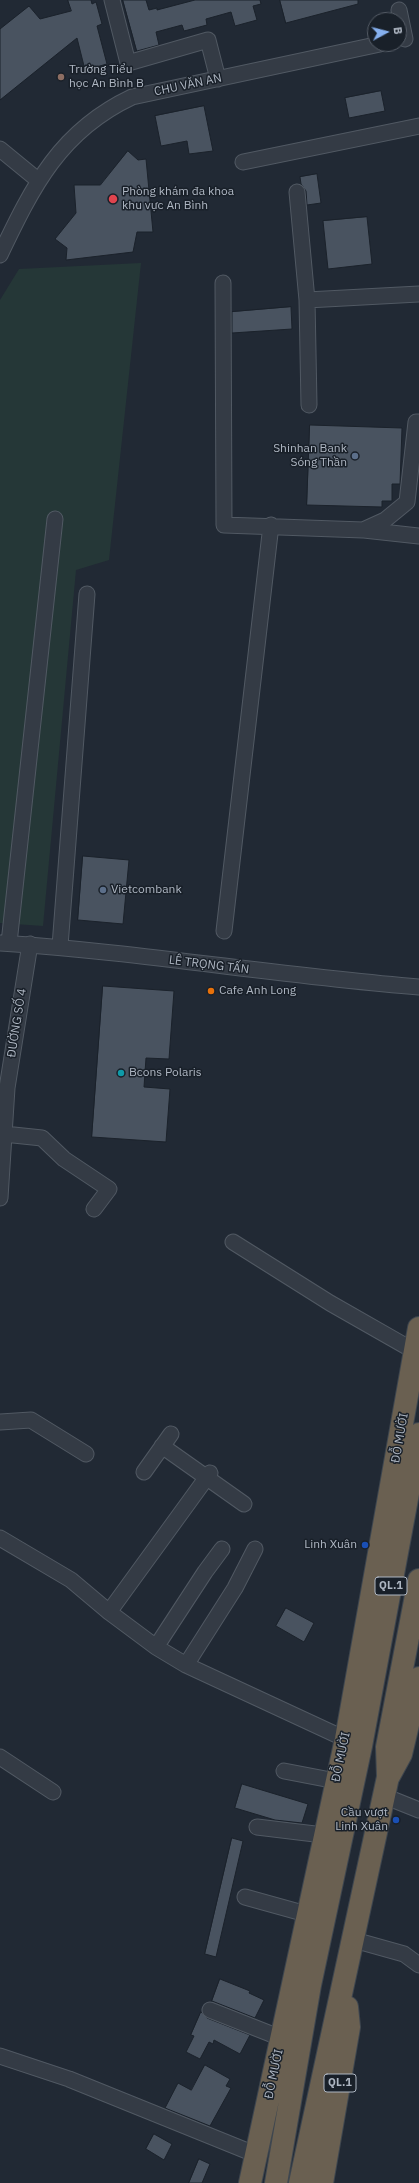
<!DOCTYPE html>
<html>
<head>
<meta charset="utf-8">
<style>
	body { margin:0 }
	#map { position:relative; width:419px; height:2183px; overflow:hidden; background:#212934; font-family:"IBM Plex Sans",sans-serif }
	canvas { display:block }
	.north { position:absolute; left:367px; top:12px; width:40px; height:40px; box-sizing:border-box; background:#192029; border:1px solid #555c66; border-radius:50%; rotate:83deg; font-size:11px; font-weight:700; line-height:16px; text-align:center; color:#aeb6c2 }
	.north::after { content:''; display:block; margin:auto; width:14px; height:18px; background:#86b0ef; clip-path:polygon(50% 0,100% 100%,50% 72%,0 100%) }
</style>
</head>
<body>
<div id="map">
<canvas width="419" height="2183"></canvas>
<div class="north">B</div>
</div>
<script>
const ctx = document.querySelector('canvas').getContext('2d');
ctx.lineJoin = 'round';
function fillPath(path, color) { ctx.fillStyle = color; ctx.fill(path, 'evenodd'); }
function trace(path, color, width, dash) { ctx.strokeStyle = color; ctx.lineWidth = width; ctx.lineCap = dash ? 'butt' : 'round'; ctx.setLineDash(dash || []); ctx.stroke(path); }
function drawText(font, color, halo, rows, align = 'center') {
  ctx.font = font + ' "IBM Plex Sans",sans-serif'; ctx.lineWidth = 3; ctx.setLineDash([]); ctx.textBaseline = 'middle'; ctx.strokeStyle = halo; ctx.fillStyle = color; for (const [text, x, y, turn = 0] of rows) {
    ctx.save(); ctx.translate(x, y); ctx.rotate((+turn || 0) * Math.PI / 180); ctx.textAlign = isNaN(turn) ? turn : align; if (halo) ctx.strokeText(text, 0, 0); ctx.fillText(text, 0, 0); ctx.restore();
  }
}
fillPath(new Path2D(`
	M141,263L109,560L76,570L43,926L0,923V300L19,269Z`), '#253737');
const building = new Path2D(`
	M68,0H91L92,4L96,2L102,24L97,26L107,64L85,70L77,38L0,100V29L29,6L40,19L71,11Z
	M123,0H146L149,10L157,8V10L195,0H260L261,4L253,6L257,20L235,26L231,12L206,19L207,25L184,31L182,25L156,32L159,45L137,51Z
	M280,0H358V4L286,23Z
	M381,91L385,111L349,118L345,98Z
	M204,106L213,151L189,154L187,141L161,146L155,116Z
	M128,151L138,160L146,159L153,232H137L133,252L66,260L67,248L55,239L76,213L74,185H100Z
	M317,174L321,203L307,205L306,191L301,184L300,177Z
	M367,217L372,264L328,269L323,221Z
	M291,307L292,329L232,333V312Z
	M310,425L402,428L400,484H392V501H382V507L307,505Z
	M83,856L129,860L123,924L78,920Z
	M103,986L174,991L169,1059L146,1058L144,1087L170,1089L166,1142L92,1137Z
	M286,1608L314,1623L304,1642L276,1626Z
	M242,1784L308,1804L302,1823L275,1820L235,1808Z
	M232,1838L243,1841L216,1957L205,1954Z
	M220,1979L250,1991L249,1993L264,2000L255,2018L212,2001Z
	M201,2012L207,2018L250,2035L240,2054L214,2040L213,2044L209,2042L200,2059L186,2052L194,2036L191,2035Z
	M205,2065L230,2079L226,2086L231,2088L210,2126L165,2108L178,2083L191,2090Z
	M154,2134L172,2144L164,2160L146,2149Z
	M199,2159L210,2164L202,2183H189Z`);
fillPath(building, '#495360');
trace(building, '#1b222b', 1);
const minor = new Path2D(`
	M112,0L128,63L208,40L218,79
	M399,10L405,39
	M0,149L39,181
	M243,162L419,126
	M297,192L307,300L309,405
	M0,255C33,186 60,131 132,97L380,44
	M223,283L224,525L363,530L385,520L407,502L416,422H419
	M307,300L419,294
	M364,530L419,536
	M224,931L271,525
	M0,943C140,952 279,976 419,987
	M9,943L55,519
	M60,946L87,594
	M4,1134L42,1138L64,1159L109,1189L94,1209
	M0,1198L7,1088L30,944
	M233,1242L330,1303L416,1352
	M0,1422L31,1420L86,1454
	M162,1446L244,1504
	M144,1472L171,1434
	M0,1538L71,1580L109,1612L156,1647L186,1665L354,1743
	M109,1612L210,1473
	M156,1647L205,1572L222,1549
	M186,1665L235,1588L255,1549
	M0,1757L53,1792
	M284,1771L336,1781L345,1785
	M384,1796L419,1810
	M257,1827L315,1834L326,1838
	M245,1897L317,1917
	M354,1940L404,1954L419,1965
	M210,2010L281,2038
	M0,2056L69,2079L257,2155`);
const highway = new Path2D(`
	M389,1776L401,1754L419,1678
	M250,2183L346,1739L419,1328
	M276,2183L310,1985L361,1746L419,1434
	M300,2183L388,1777L387,1747L419,1580
	M322,2183L349,2027L347,2007`);
trace(minor, '#515963', 17);
trace(highway, '#3e464f', 24);
trace(minor, '#343b45', 15);
trace(highway, '#6a6051', 22);
for (const [x, y, r, color] of [
	[61,77,4,"#8d6e63"],
	[113,199,5,"#e0444e"],
	[355,456,4,"#5c6f8a"],
	[103,890,4,"#5c6f8a"],
	[211,991,4,"#e8710a"],
	[121,1073,4,"#0f9aa8"],
	[365,1545,4,"#1a4fb4"],
	[396,1820,4,"#1a4fb4"]
]) { const dot = new Path2D(); dot.arc(x, y, r, 0, 2 * Math.PI); ctx.fillStyle = color; ctx.fill(dot); trace(dot, '#192029', 1.5); }
for (const [x, y, w] of [
	[391,1586,32],
	[340,2083,32]
]) { const box = new Path2D(); box.roundRect(x - w / 2, y - 9, w, 18, 3); ctx.fillStyle = '#192029'; ctx.fill(box); trace(box, '#aeb6c2', 1); }
drawText('bold 11px', '#aeb6c2', null, [
	["QL.1",391,1586],
	["QL.1",340,2083]
]);
drawText('12px', '#aeb6c2', '#192029', [
	["Trường Tiểu",69,70],
	["học An Bình B",69,84],
	["Phòng khám đa khoa",122,192],
	["khu vực An Bình",122,206],
	["Shinhan Bank",347,449,"right"],
	["Sóng Thần",347,463,"right"],
	["Vietcombank",111,890],
	["Cafe Anh Long",219,991],
	["Bcons Polaris",129,1073],
	["Linh Xuân",357,1545,"right"],
	["Cầu vượt",388,1813,"right"],
	["Linh Xuân",388,1827,"right"]
], 'left');
drawText('12px', '#aeb6c2', '#192029', [
	["CHU VĂN AN",188,85,-12],
	["LÊ TRỌNG TẤN",209,965,7],
	["ĐƯỜNG SỐ 4",17,1023,-81],
	["ĐỖ MƯỜI",400,1438,-80],
	["ĐỖ MƯỜI",341,1757,-78],
	["ĐỖ MƯỜI",274,2074,-78]
]);
</script>
</body>
</html>
